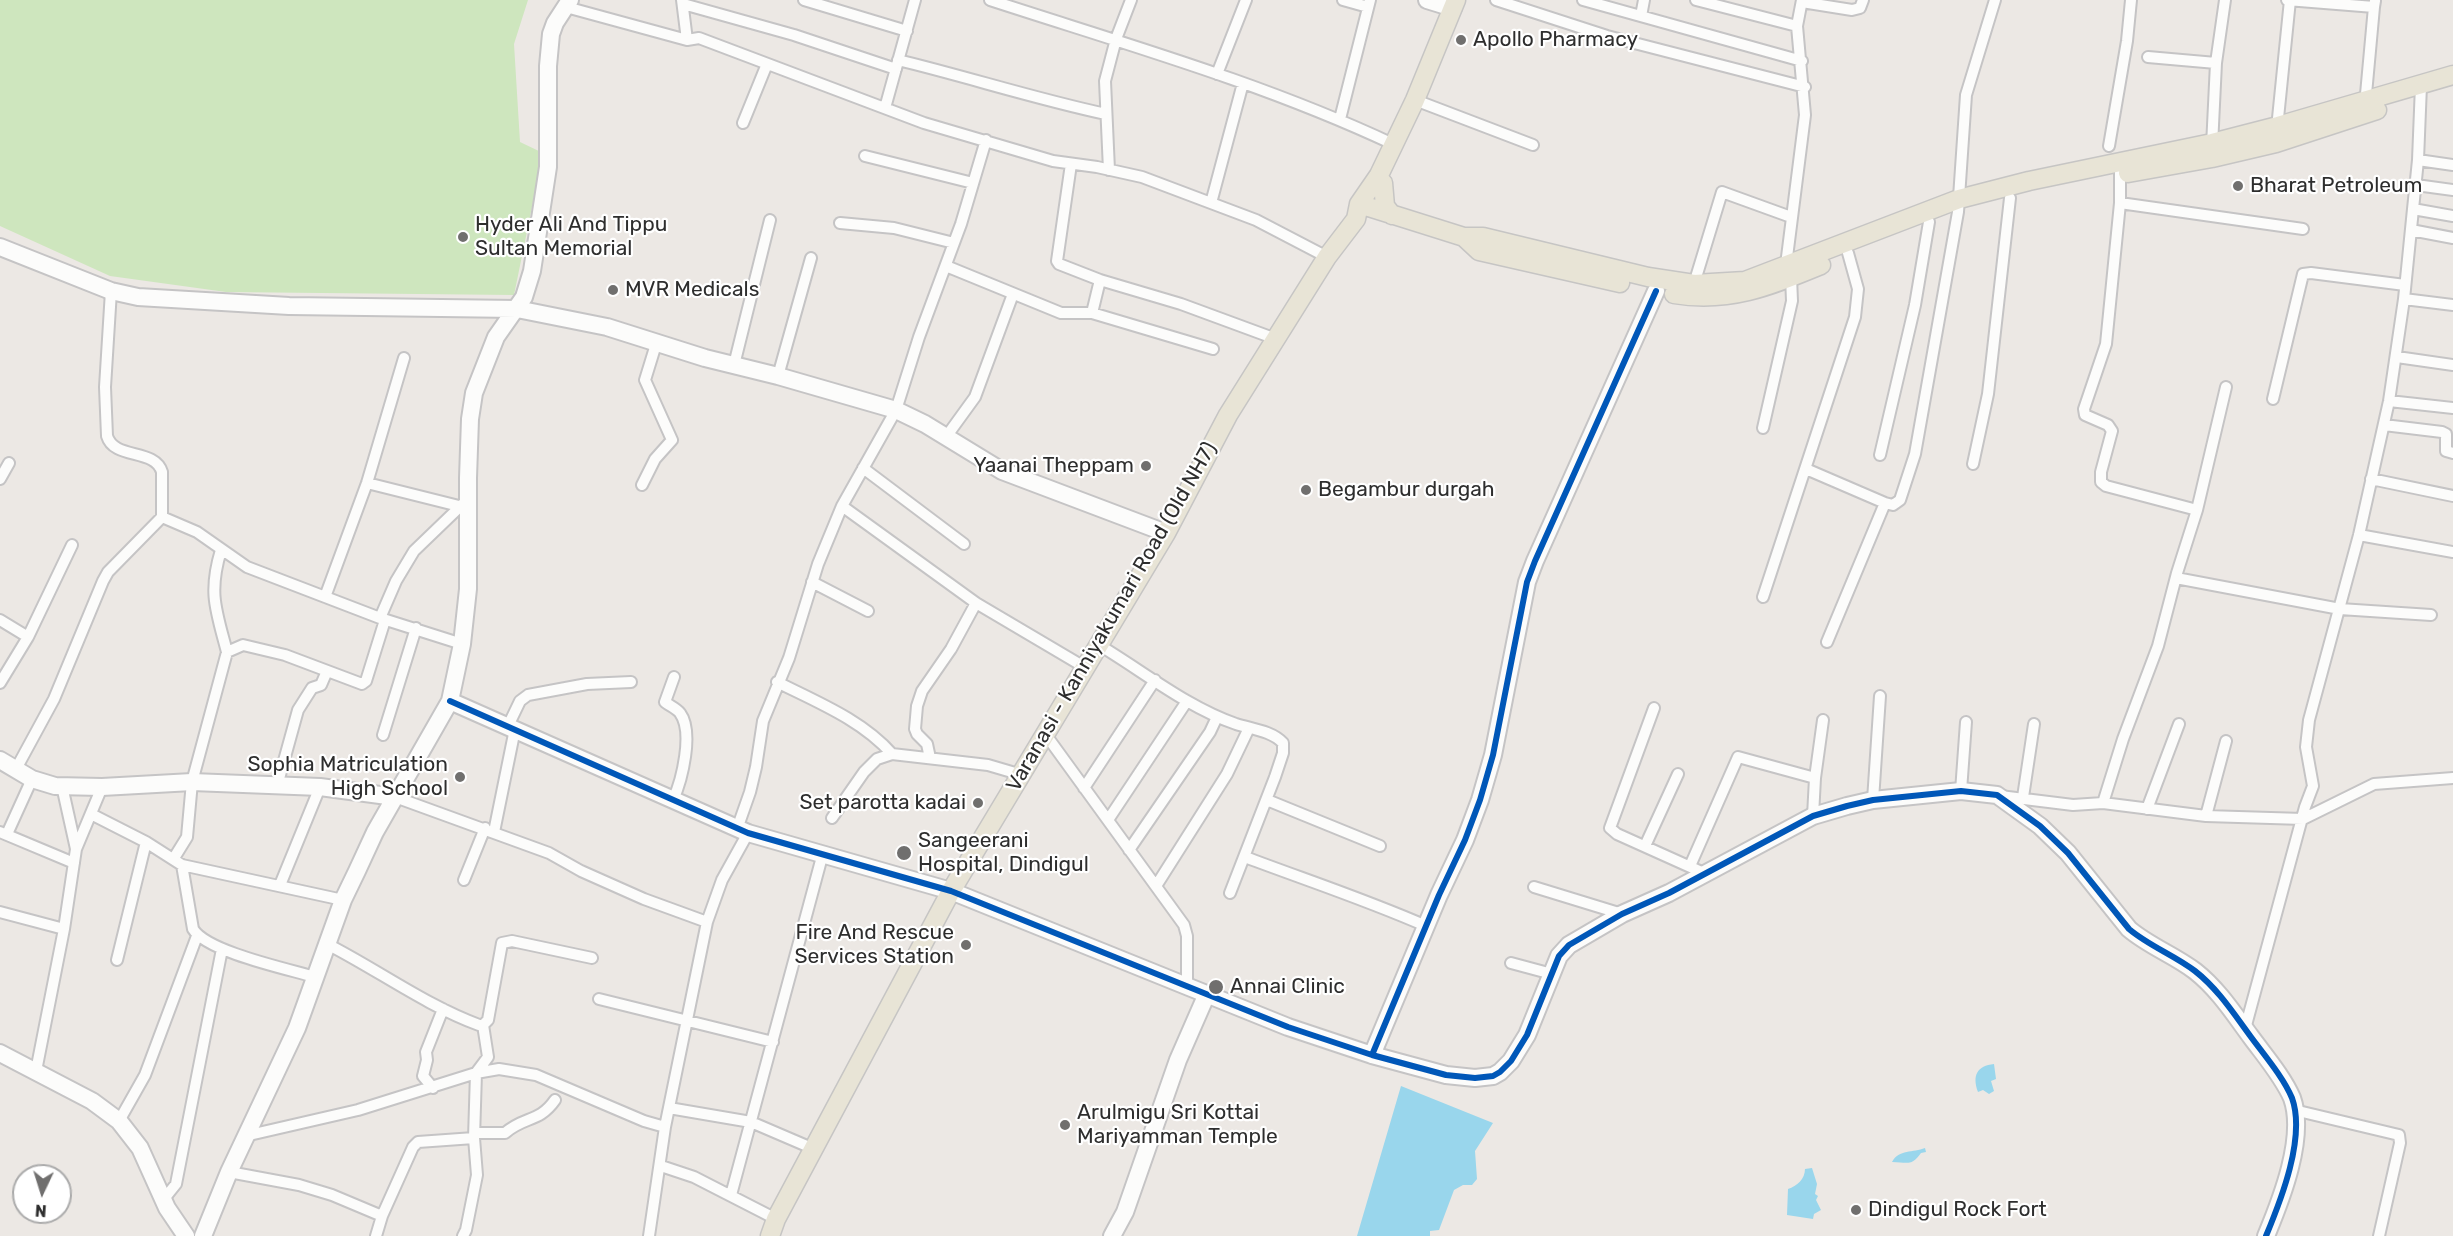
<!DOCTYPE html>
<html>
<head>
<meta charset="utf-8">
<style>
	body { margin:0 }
	#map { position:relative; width:2453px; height:1236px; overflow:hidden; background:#ece8e4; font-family:Rubik,sans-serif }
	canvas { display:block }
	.north { position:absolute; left:12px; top:1164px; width:60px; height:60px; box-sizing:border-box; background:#fff; border:2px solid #ababab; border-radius:50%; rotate:184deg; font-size:16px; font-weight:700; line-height:24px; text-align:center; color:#2e2e2e }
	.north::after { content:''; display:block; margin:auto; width:21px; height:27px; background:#706f6e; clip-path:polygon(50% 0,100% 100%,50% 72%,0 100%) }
</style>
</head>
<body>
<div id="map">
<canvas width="2453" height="1236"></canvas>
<div class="north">N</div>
</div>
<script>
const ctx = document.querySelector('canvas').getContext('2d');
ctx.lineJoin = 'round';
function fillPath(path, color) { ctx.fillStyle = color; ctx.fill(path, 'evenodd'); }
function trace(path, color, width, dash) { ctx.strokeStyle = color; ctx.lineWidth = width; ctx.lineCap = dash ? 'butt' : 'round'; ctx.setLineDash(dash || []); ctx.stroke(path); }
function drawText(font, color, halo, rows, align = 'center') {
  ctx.font = font + ' Rubik,sans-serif'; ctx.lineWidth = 4.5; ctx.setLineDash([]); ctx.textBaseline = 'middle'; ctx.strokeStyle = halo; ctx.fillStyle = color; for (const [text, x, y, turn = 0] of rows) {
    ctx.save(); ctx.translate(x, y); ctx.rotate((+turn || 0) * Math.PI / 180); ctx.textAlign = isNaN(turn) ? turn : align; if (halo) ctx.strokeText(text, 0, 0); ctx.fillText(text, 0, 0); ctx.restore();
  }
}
fillPath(new Path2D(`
	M0,0H528L514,44L520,142L543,153L514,295L226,292L110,276L0,226Z`), '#cee6be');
fillPath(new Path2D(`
	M1994,1064L1996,1079L1991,1081L1994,1091L1989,1094L1983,1090L1978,1092C1972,1075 1977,1066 1994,1064Z
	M1401,1086L1493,1123L1475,1151L1477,1179L1472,1185H1463L1454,1190L1439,1230L1430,1231V1236H1357Z
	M1925,1148L1926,1152L1921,1153C1911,1167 1907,1162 1892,1162C1899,1149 1913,1153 1925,1148Z
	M1812,1168L1817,1184L1815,1194L1818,1196L1816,1200L1821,1210L1814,1214L1813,1219L1787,1215L1788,1189C1797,1186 1805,1179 1805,1169Z`), '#99d6ec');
const street = new Path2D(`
	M682,0L687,40
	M804,0L907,31
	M990,0C1125,44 1263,83 1393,144
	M1343,0L1368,7
	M1496,0L1607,36L1805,87
	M1583,0L1802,61
	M1696,0L1797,26
	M2287,0L2374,7L2375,1
	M1802,2L1852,10L1860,8L1863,0
	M683,4L794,35L896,69
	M566,7L687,40L699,38L924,123L1053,161L1097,167L1142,177L1256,220L1327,257
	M1641,16L1644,0
	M2148,57L2216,63
	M898,60C968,77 1036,99 1106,114
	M1217,74L1246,0
	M1415,100L1533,145
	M2365,105L2374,7
	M885,108L915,0
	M1340,119L1370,0
	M743,123L767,64
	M2277,128L2290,0
	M2109,146L2127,41L2131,0
	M2212,146L2216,63L2225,0
	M865,156L973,183
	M2418,160L2421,85
	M1071,164L1057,261L1059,264L1100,280L1181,304L1276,339
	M2120,165V203L2106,344L2084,409L2085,415L2108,425L2112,431L2101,472V482L2106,486L2197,510
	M1109,170L1105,81L1116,39L1131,0
	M2416,185L2453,190
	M1211,203L1243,83
	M2120,203L2303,229
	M2413,209L2418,160L2453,165
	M2453,216L2413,209L2404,299L2453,305
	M840,223L894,228L954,243
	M2411,230L2453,238
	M946,266L1061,313H1092L1213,349
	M1694,284L1722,192L1791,217
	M111,291L105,387L107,436C114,460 155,448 162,472V517L197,532L247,567L380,618L462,644
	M1092,313L1100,280
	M2397,357L2453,365
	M734,365L770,220
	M778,376L811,258
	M2273,399L2303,274L2311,273L2405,285
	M2389,401L2453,408
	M2384,425L2442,432L2446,434V451L2453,453
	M1763,428L1792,301L1791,277L1786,265L1805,115L1797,26L1802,0
	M946,437L975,397L1013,294
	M1880,455L1915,305L1929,222
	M1973,464L1988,394L2010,198
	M863,468L964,544
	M1806,469L1885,503L1893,505L1900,500L1915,454L1958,212L1966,95L1995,0
	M0,479L9,463
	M2371,479L2453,496
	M367,483L459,506
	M642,485L655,459L672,440L645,380L657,341
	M842,506L976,603L1086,668
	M2359,535L2453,552
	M221,550C208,593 216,610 227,652
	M2176,578L2340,609L2431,615
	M812,582L868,611
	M325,597L367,483L404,358
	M1763,597L1855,317L1858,289L1848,253
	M380,618L396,581L414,551L468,499
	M0,620L28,637
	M1827,642L1885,503
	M1099,645C1144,672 1187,707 1236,724C1252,729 1272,731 1283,743V753L1275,777L1230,893
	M777,682C817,702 862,720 892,754
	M0,683L28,637L72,545
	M1654,708L1610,828L1617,834L1706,874
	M508,726L520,701L528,695L587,684L631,682
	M383,735L416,628
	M1046,735L1184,925L1187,936V987
	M930,758L927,744L917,734L915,729L917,706L922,691L951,649L976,603
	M16,769L54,699L103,581L108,572L162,517
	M62,786L76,849
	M277,786L298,710L312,688L321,685L327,671
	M1084,788L1155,680
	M1961,791L1966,722
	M2000,796L2073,805L2103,803L2206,816L2303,819L2374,784L2453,778
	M395,797L549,853L581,871L644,899L707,922
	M2023,797L2034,724
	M673,800C682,780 694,732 680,713C676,708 670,706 665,702L674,677
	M1267,800L1380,846
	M1873,800L1880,696
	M2103,803L2123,739L2158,646L2177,573L2197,510L2226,387
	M2147,809L2179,724
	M91,814L146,842L182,865L193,929C207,952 288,969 315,977
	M1813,816L1815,778L1823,720
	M2206,816L2226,741
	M832,818L864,772L877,759L892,754L988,765L1022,775
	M1108,820L1187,701
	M737,829L750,792L756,767L763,721L789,658L818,564L842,506L896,410L919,337L961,224L986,140
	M0,832L74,863
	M494,832L515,729
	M7,834L32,779
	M1645,846L1678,774
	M1129,850L1210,732L1217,717
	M1245,857C1306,880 1367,900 1426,926
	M174,858L187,837L192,782L227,652L243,645L285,655L362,684L366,681L385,620
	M182,865L343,900
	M1690,866L1738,757L1815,778
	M464,880L485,828
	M280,885L320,787
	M1156,886L1227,774L1249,728
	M1534,887L1622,914
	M0,912L64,929
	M327,944C378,970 425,1005 479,1025H483L488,1020L502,943L512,941L592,958
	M117,960L146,842
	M1511,963L1552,974
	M599,999L773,1042
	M2245,1029L2305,807L2313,786L2306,747L2309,720L2359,535L2389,401L2404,299
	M36,1071L64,929L76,849L102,787
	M433,1088L423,1076L427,1060L426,1052L443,1009
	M669,1108L751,1122L814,1149
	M2294,1110L2399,1135L2400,1143L2379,1236
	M119,1121L145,1075L197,936
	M475,1133H505C524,1116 539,1123 555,1100
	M245,1136L358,1110L476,1073L499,1069L536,1075L644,1121L665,1127
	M661,1166L694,1177L776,1219
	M229,1172L299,1185L332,1195L382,1216L376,1236
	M731,1195L823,853
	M164,1199L176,1184L222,949
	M382,1216L413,1147L418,1142L474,1138
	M463,1236L466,1230L477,1175L474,1138L476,1073L488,1057L483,1025
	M649,1236L665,1127L707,922L722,880L748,833`);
const secondary = new Path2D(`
	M1427,0L1453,8
	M0,247L111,291L138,297L289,306L517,309L607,327L705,358L778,376L896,410L925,424L1002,471L1166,533
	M450,701L748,833L951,891L1288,1027L1372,1055L1446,1075L1475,1078L1493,1076L1500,1072L1511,1061L1527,1035L1559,956L1569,945L1622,914L1669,893L1813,816L1847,806L1873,800L1961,791L1997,795L2040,826L2068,853L2129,929C2149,946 2174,955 2195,971C2218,989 2234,1014 2251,1037C2265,1056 2283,1077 2292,1098C2306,1137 2281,1200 2266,1236
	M0,760L32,779L55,786L102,787L192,782L320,787L395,797
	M0,1053L92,1101L119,1121L140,1148L167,1208L186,1236
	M1372,1055L1439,895L1465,840L1480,800L1493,755L1527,582L1535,561L1656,291
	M203,1236L229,1172L297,1028L343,900L357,871L375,832L450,701L462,644L468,589V478L470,419L474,393L496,337L524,297L532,271L548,167V66L551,34L555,23L570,0
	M1112,1236L1125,1212L1178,1060L1206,996`);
const primary = new Path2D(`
	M2128,173L2212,158L2276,143L2377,110
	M1383,183L1385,206L1392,215
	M1359,204L1464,237H1483L1648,277L1694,284L1745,281L1959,199L2029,181L2212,143L2278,126L2453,75
	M1464,237L1479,251L1620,283
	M1674,294C1730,303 1770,286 1821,265
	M770,1236L776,1219L951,891L1166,533L1228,415L1327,257L1356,219L1359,204L1379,175L1415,100L1456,0`);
trace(street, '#c5c4c5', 14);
trace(secondary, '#c5c4c5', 20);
trace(primary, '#c6c5c4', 21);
trace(street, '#fcfcfb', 10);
trace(secondary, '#fcfcfb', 16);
trace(primary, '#e8e4d6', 18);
trace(new Path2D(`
	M450,701L748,833L951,891L1288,1027L1372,1055L1446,1075L1475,1078L1493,1076L1500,1072L1511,1061L1527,1035L1559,956L1569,945L1622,914L1669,893L1813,816L1847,806L1873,800L1961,791L1997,795L2040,826L2068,853L2129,929C2149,946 2174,955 2195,971C2218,989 2234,1014 2251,1037C2265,1056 2283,1077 2292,1098C2306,1137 2281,1200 2266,1236
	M1372,1055L1439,895L1465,840L1480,800L1493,755L1527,582L1535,561L1656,291`), '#0057b8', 6);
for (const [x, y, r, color] of [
	[1461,40,6,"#706f6e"],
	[2238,186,6,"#706f6e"],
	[463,237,6,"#706f6e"],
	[613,290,6,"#706f6e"],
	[1146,466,6,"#706f6e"],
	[1306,490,6,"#706f6e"],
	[460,777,6,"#706f6e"],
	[978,803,6,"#706f6e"],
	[904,853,8,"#706f6e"],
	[966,945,6,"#706f6e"],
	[1216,987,8,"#706f6e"],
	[1065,1125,6,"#706f6e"],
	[1856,1210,6,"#706f6e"]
]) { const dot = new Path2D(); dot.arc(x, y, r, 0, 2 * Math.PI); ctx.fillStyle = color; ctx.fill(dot); trace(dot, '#fff', 2); }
drawText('21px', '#2e2e2e', '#fff', [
	["Apollo Pharmacy",1473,40],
	["Bharat Petroleum",2250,186],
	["Hyder Ali And Tippu",475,225],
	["Sultan Memorial",475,249],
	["MVR Medicals",625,290],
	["Yaanai Theppam",1134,466,"right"],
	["Begambur durgah",1318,490],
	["Sophia Matriculation",448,765,"right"],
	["High School",448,789,"right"],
	["Set parotta kadai",966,803,"right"],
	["Sangeerani",918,841],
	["Hospital, Dindigul",918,865],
	["Fire And Rescue",954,933,"right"],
	["Services Station",954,957,"right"],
	["Annai Clinic",1230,987],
	["Arulmigu Sri Kottai",1077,1113],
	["Mariyamman Temple",1077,1137],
	["Dindigul Rock Fort",1868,1210]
], 'left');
drawText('21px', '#2e2e2e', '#fff', [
	["Varanasi - Kanniyakumari Road (Old NH7)",1112,617,-60]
]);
</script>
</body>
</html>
